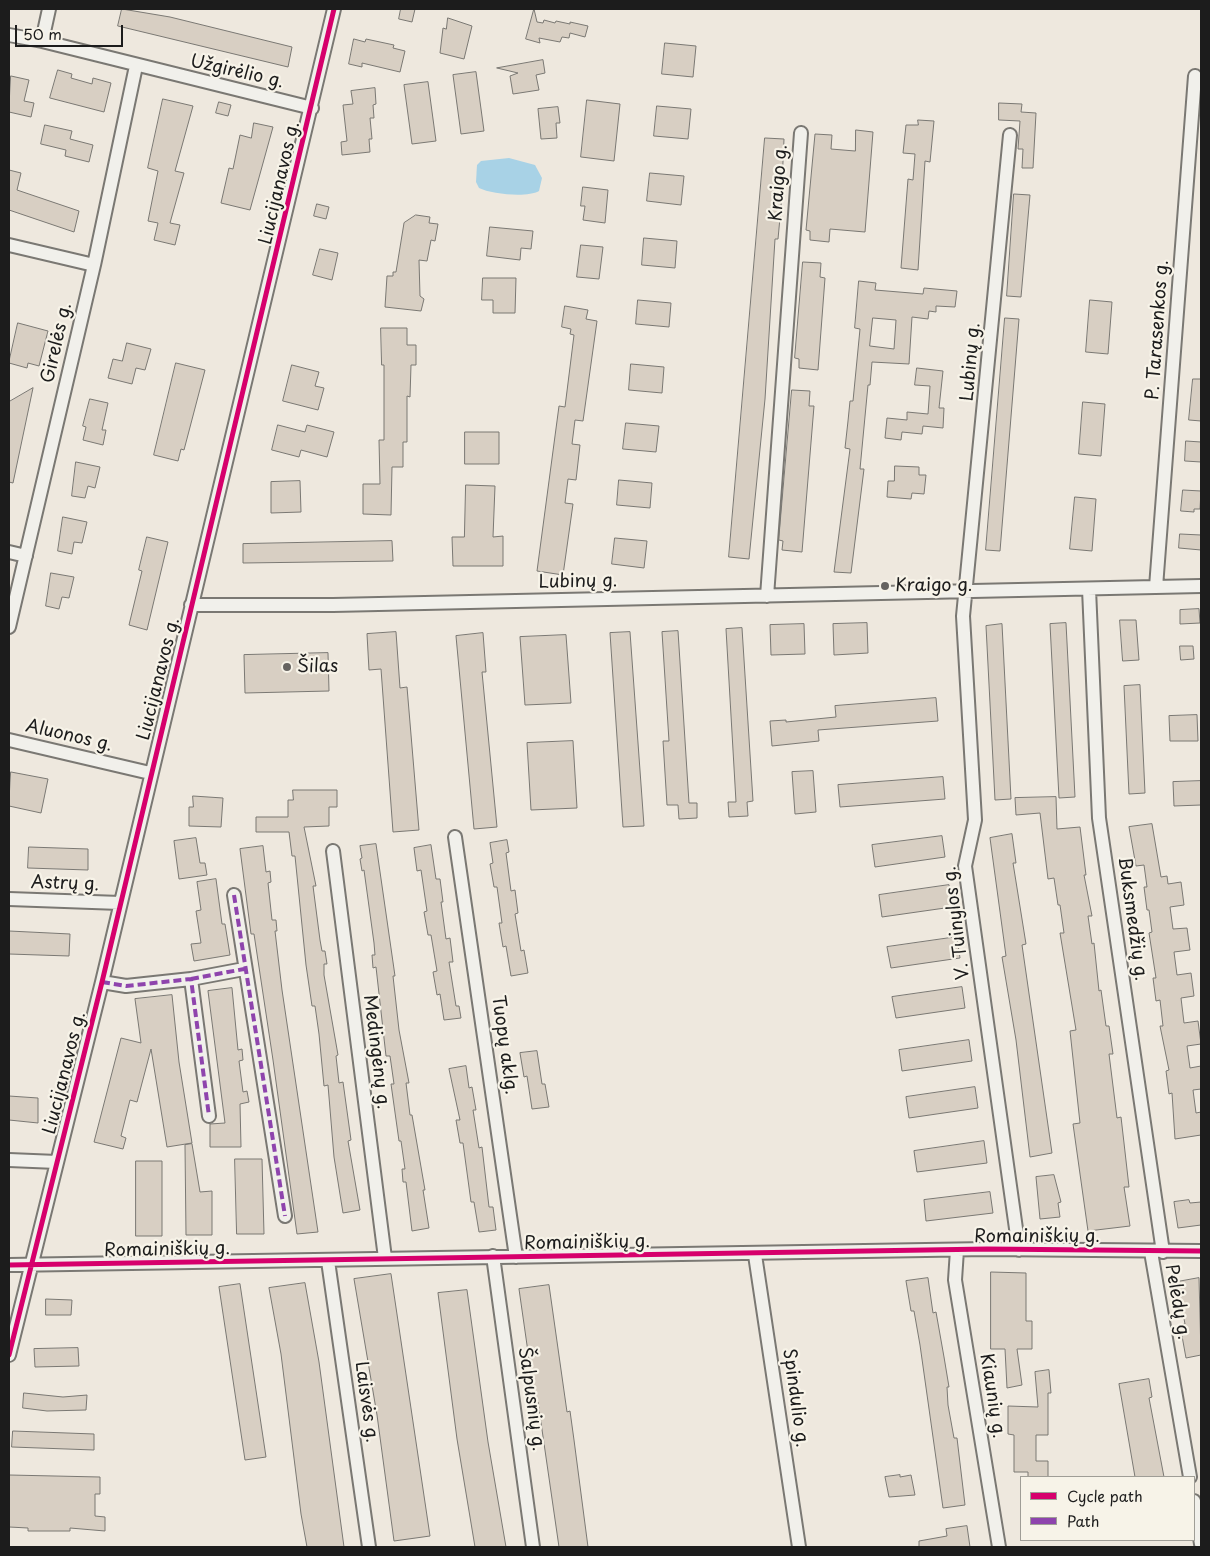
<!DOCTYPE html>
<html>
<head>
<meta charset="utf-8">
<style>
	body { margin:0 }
	#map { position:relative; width:1210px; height:1556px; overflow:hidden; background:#eee8de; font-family:"Playpen Sans",sans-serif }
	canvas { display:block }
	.frame { position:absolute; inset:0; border:10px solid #1c1c1c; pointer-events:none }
	.legend { position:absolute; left:1020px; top:1476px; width:175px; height:65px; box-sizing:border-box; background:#f7f3e8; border:1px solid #9f9d96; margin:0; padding:6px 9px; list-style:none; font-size:15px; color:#1c1c1c }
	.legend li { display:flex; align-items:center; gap:10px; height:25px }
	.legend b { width:25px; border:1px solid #9f9d96 }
	.scale { position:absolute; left:15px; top:25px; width:108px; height:22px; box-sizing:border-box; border:2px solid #1c1c1c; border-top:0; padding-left:6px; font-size:15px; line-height:18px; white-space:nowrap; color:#1c1c1c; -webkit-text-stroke:4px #f7f3e8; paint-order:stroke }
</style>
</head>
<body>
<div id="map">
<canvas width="1210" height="1556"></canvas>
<div class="frame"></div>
<ul class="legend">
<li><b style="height:6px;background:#d6006c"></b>Cycle path</li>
<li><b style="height:6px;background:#8e44ad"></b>Path</li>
</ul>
<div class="scale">50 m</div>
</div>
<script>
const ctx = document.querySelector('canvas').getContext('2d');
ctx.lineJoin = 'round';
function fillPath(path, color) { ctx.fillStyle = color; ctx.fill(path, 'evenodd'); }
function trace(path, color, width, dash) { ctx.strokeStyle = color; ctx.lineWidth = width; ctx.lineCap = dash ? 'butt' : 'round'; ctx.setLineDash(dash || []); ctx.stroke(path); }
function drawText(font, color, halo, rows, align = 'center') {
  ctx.font = font + ' "Playpen Sans",sans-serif'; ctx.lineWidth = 4.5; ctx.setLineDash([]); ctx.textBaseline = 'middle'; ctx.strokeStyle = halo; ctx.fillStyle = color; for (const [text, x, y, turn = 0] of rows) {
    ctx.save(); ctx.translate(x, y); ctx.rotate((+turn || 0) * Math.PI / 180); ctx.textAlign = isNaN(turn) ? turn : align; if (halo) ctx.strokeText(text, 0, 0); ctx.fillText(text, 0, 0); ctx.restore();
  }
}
fillPath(new Path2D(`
	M509,158L535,165L542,178L539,191C527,198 491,194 479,188L476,182L477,165L481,161Z`), '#a8d2e6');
const building = new Path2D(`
	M122,9L170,17L292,47L288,67L118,26Z
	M401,9H415L412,22L399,19Z
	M534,9L537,22L543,23L544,20L555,23L556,21L570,24V22L588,26L585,37L570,33L569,38L562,37L560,42L539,38L540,43L526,39Z
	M448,18L472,26L464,59L440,53L443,28L446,29Z
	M354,39L365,42L366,39L394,45L393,48L405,51L400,72L362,63V67L349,64Z
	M665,43L696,46L693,77L662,74Z
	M543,60L545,73L536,75L539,90L513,94L510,76L518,73L497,68Z
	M58,70L72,74L71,78L92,84L93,78L111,83L104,112L50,98Z
	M476,72L484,131L461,134L453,75Z
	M11,76L29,80L24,101L34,103L31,117L9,112Z
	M428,82L436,141L412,144L404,85Z
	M375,88L376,104L373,105L374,118H370L372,139H369L370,152L342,155L341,142L347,141L343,105L353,104L351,91Z
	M163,99L193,106L175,171L184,173L170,223L180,225L175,245L154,240L158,223L148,221L158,171L148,168Z
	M587,100L620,104L614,161L581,157Z
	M219,102L231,105L228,116L216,113Z
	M999,103L1022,104L1021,112L1036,113L1033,168H1022L1023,149H1018L1020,121L999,120Z
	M657,106L691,109L688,139L654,136Z
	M558,107L560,123H556L557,138L541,139L538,109Z
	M918,120L934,121L930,162L925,161L918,270L901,268L908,179L913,180L915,154L903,153L906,125H918Z
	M254,123L273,127L250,210L221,203L229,168L233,169L240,135L251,138Z
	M45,125L72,131L70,139L93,145L89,162L65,156L66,150L41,144Z
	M856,130L873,132L865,232L830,229L829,242L810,240V231L806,230L815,134L832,135L831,149L855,151Z
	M765,138L784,139L781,207L778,239H775L765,399L749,559L729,557Z
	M9,170L21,173L17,190L79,211L74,232L9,210Z
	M650,173L684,176L681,205L647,201Z
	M583,187L608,190L605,223L583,220L585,206H581Z
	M1014,194L1030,195L1021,297L1007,296Z
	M317,204L329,207L326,219L314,216Z
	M416,215L430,217L429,223L438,224L435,241L431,240L427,261L419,260L420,296L424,299L421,311L385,307L387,276H393V272H396L404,223Z
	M490,227L533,231L531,249L521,248L520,260L487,256Z
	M644,238L677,241L675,268L642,265Z
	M581,245L603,247L599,279L577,277Z
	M320,249L338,253L332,280L313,275Z
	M803,262L821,263L820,277L825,278L818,370L799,368V359L795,358Z
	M483,278H516L515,313H493V300H482Z
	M859,281L876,283L875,290L923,294L924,288L957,291L955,307L936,306V312L929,311L928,319L912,317L909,364L872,362L870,385H868L860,469H864L851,573L834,572L850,449L845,448L848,421L850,401H853L860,329L855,328ZM873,318L896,320L894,349L870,346Z
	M638,300L671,303L669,327L636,324Z
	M1090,300L1112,302L1108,354L1086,352Z
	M565,306L588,310L586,319L597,321L583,421L575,420L572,444L580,445L576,480L568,479L565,503L573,504L563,575L537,571L559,406L565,407L574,335L570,334L571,329L562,327Z
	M1005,318L1019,319L1000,551L986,550Z
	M18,323L48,331L39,366L28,363L27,368L9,363Z
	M381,328H407V345H416V365H411L410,397L407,396V442H403V467H392L391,515L363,514V484H380L379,440H384V365H382Z
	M127,343L151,349L145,370L136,368L132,384L108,378L113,359L122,361Z
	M176,363L205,370L184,450L181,449L178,461L154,455Z
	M631,364L664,367L662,393L629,390Z
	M292,365L319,372L315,386L324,388L318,410L283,401Z
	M917,368L943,371L939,408H944L943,428L923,426L922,434L902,432L901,440L885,438L887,418L907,420V412L928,414L930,386L915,385Z
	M1193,379H1201V421L1189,420Z
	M33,388L13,483L9,482V402Z
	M792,390L810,391L809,406H814L802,552L782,550L783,541L779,540Z
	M90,399L108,403L102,430H106L103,445L83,440L86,427L83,426Z
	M1083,402L1105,404L1101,456L1079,454Z
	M626,423L659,426L656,452L623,449Z
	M278,425L305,432L307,425L334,432L327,457L301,450L299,457L272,450Z
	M465,432H499V464H465Z
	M1186,441L1201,442V462L1185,461Z
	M76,462L100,467L95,488L88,486L85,498L72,496Z
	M895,466L919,467V475H926L924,494L912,493L911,499L887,497L888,481H894Z
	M619,480L652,483L650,508L617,505Z
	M300,481L301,512L271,513V482Z
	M466,485L495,486L493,537L503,536V566H453L452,537H464Z
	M1183,490L1201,491L1200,509H1194V512L1181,511Z
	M1075,497L1096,499L1092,551L1070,549Z
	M63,517L87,522L82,543L74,542L72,554L58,551Z
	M1180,534L1201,535V550L1179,548Z
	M147,537L168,542L147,630L129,625L142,571L139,570Z
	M615,538L647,541L644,568L612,564Z
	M392,541L393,561L243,563V544Z
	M51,573L74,577L69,598L62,597L59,609L46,606Z
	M1199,609L1200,623L1180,624V610Z
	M1120,620H1136L1139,660L1123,661Z
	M867,623L868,653L834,655L833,624Z
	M1066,623L1075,797L1059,798L1050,624Z
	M804,624L805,654L771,655L770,625Z
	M1002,624L1011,799L995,800L986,626Z
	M742,628L753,801L747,802L748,816L729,817L728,802H736L726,629Z
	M678,631L689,803H697V818L679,819L678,805H667L663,741H669L662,632Z
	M396,632L400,688L407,687L419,830L393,832L381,669L369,670L367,634Z
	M630,632L644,826L623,827L610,633Z
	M483,633L486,672H482L497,827L474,829L456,636Z
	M566,635L571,703L525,705L520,637Z
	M1180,646H1193L1194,659L1181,660Z
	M328,653L329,691L245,693L244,655Z
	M1140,685L1145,793L1129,794L1124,686Z
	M936,698L938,721L818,730L819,741L772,746L770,721L786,720V722L836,717L835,706Z
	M1197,715L1198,741H1170L1169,716Z
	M573,741L577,808L531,810L527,743Z
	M813,771L816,812L795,814L792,772Z
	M11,772L48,779L41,813L9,806Z
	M943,777L945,799L840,807L838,785Z
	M1201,781V805L1174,806L1173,782Z
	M293,790H337V807H329V826L304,827L316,886H313L320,940L322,951H325L327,964H324V975L338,1055L336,1056L339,1083L343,1082L351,1140L348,1141L360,1210L343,1213L334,1157L328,1085L324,1086L319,1034L315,1006H312L306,965L295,856H292L289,832H256V817H288V800H293Z
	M193,796L223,798L221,827L189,826V807H193Z
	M1056,797L1057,829L1080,827L1086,875H1084L1092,916H1088L1092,944L1094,943L1099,991L1101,990L1106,1026H1109L1113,1054H1109L1117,1118L1121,1117L1124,1143L1129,1187H1124L1130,1226L1088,1231L1073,1124L1080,1123L1070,1031L1076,1030L1060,933H1064L1060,905H1058L1054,878L1048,879L1040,813L1016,815L1015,798Z
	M1152,824L1161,877L1167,876L1168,884L1181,882L1184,905L1170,907L1173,929L1187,928L1190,950L1174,952L1177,975L1191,973L1194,996L1181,998L1184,1023L1198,1021L1201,1044L1187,1046L1190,1068L1201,1066V1089L1193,1090L1196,1113L1201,1112V1135L1175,1139L1172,1093L1169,1094L1166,1071L1169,1070L1160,1026H1163L1160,1000L1156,1001L1153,978H1156L1149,933L1152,932L1149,910H1147L1144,887H1147L1144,865L1136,866L1129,827Z
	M1012,834L1016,863H1013L1026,944L1022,945L1052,1153L1030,1157L1016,1040L1002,957L1006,956L990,838Z
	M942,836L945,857L875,867L872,845Z
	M196,838L200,863H205L207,875L179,879L174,841Z
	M507,840L509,852L506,853L511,891L515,890L518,913L515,914L521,951L524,950L528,973L511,976L506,946L503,947L499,923H502L497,887H494L490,864L493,863L490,843Z
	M376,844L395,976H393L399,1030L409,1083H406L410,1115H412L425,1190H423L429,1228L412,1231L406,1182H403L402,1169H405L401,1141H399L391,1084H394L390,1056H386L376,967L373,968L372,955H375L374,943L364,870L362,871L360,859L362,858L360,846Z
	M431,845L436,879H440L443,902H441L446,939L450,938L453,962H449L456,1006H459L461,1018L444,1020L440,994L437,995L433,972L437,971L431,935H428L424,912L427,911L421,870L417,871L414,848Z
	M263,846L266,872L270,871L271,882L268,883L272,920H276L277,931H275L282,990L318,1232L297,1234L273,1060L254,934H251L240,849Z
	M29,847L88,849V870L28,868Z
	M216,879L222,924H225L230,955L194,961L191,944L201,943L196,911L201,910L197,882Z
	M949,885L952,907L882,917L879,895Z
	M9,931L70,934L69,956L9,954Z
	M957,937L960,958L891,968L887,947Z
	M962,987L965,1008L896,1018L892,997Z
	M232,988L238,1050L242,1049L243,1060L239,1061L243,1092L247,1091L249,1102L240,1104L241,1147H210V1124L225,1123L208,991Z
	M172,995L179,1062L192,1143L167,1147L151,1049L137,1102L130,1100L121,1136L126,1138L123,1149L94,1142L121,1038L141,1043L135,999Z
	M969,1040L972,1061L902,1071L899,1050Z
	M537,1051L542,1084H545L549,1107L532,1109L527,1076L524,1077L520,1053Z
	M466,1066L469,1088L472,1087L476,1110H473L479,1148L482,1147L489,1207H493L496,1230L479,1232L474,1202H471L463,1143H460L456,1120H460L449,1069Z
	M975,1087L978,1108L909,1118L906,1097Z
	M9,1096L38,1098V1123L9,1120Z
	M984,1141L987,1163L917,1172L914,1151Z
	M192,1144L200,1192L212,1191V1235H186L185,1145Z
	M235,1159H262L264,1234H237Z
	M136,1161H162V1236H136Z
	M1054,1175L1061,1202L1058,1203L1060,1217L1040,1219L1036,1177Z
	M990,1192L993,1213L926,1221L924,1200Z
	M1189,1200L1190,1203L1201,1202V1225L1178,1228L1174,1202Z
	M991,1272L1026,1273V1321H1032V1349H1017L1022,1385L1007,1388L1005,1349H991Z
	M391,1274L430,1536L394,1541L377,1415L354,1279Z
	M928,1278L933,1313L936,1312L944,1357L949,1387H947L948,1405L954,1438H957L965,1505L943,1508L920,1345L914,1311H911L906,1281Z
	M1199,1278L1201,1355L1186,1358L1180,1325L1185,1324L1177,1282Z
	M305,1283L319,1362L344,1547H307L301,1514L281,1354L269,1288Z
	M240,1284L266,1457L245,1460L219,1287Z
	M549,1285L567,1412L570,1411L574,1440L588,1547H559L538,1402H535L531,1373L519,1289Z
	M467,1290L488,1442L506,1547H475L457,1439L438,1293Z
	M46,1299L72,1300L71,1315H46Z
	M78,1348L79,1366L35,1367L34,1349Z
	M1049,1370L1051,1393H1048V1435H1036V1461H1048V1477H1028V1472H1014V1435L1008,1434V1406L1038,1407L1035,1372Z
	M1149,1379L1152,1397L1149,1398L1164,1477H1135L1119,1384Z
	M24,1393L63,1397L87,1395L86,1410L47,1411L23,1408Z
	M13,1431L94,1434V1450L12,1447Z
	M9,1475L100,1477V1494H95V1516L105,1517V1531L70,1528V1531H28V1528L9,1527Z
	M900,1475V1477L911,1475L915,1495L889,1497L885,1477Z
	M967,1526L970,1547H919V1541L947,1536L946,1529Z`);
fillPath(building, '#d8cfc3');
trace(building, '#7a7873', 1);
const minor = new Path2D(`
	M9,35L42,41L312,108
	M42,41L49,9
	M1010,135L963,616L975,820L965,866L1019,1250
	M9,245L94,265
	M9,552L26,556
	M1156,587L1195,76
	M1089,589L1099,818L1163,1252
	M767,596L801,133
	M191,605H333L1201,586
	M9,627L94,265L136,66
	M9,740L150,773
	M455,837L516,1257
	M333,851L385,1258
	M234,895L285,1216
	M9,899L120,903
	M191,979L244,969
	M102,982L126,986L191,979L209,1116
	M9,1160L57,1162
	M957,1250L955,1280L999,1547
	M1151,1252L1190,1477
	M755,1255L799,1547
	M493,1256L533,1547
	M328,1261L369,1547
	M9,1265L987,1249L1201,1251
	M9,1355L102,982L334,9
	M1194,1501L1201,1544`);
trace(minor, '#7a7873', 16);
trace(minor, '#f1f0eb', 12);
trace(new Path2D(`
	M234,895L285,1216
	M191,979L244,969
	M102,982L126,986L191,979L209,1116`), '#8e44ad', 4, [8, 4]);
trace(new Path2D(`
	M9,1265L987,1249L1201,1251
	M9,1355L102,982L334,9`), '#d6006c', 5);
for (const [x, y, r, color] of [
	[885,586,5,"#666360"],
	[287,667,5,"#666360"]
]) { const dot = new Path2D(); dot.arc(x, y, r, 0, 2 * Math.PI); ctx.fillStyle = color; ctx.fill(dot); trace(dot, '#f7f3e8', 2); }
drawText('18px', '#1c1c1c', '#f7f3e8', [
	["Užgirėlio g.",237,72,13],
	["Liucijanavos g.",280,183,-77],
	["Kraigo g.",779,183,-86],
	["P. Tarasenkos g.",1158,330,-86],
	["Girelės g.",57,343,-77],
	["Lubinų g.",971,362,-85],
	["Lubinų g.",578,582,-1],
	["Liucijanavos g.",159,679,-76],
	["Aluonos g.",69,736,13],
	["Astrų g.",65,884,2],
	["Buksmedžių g.",1132,919,82],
	["V. Tuinylos g.",957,923,-97],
	["Tuopų aklg.",504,1045,82],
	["Medingėnų g.",376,1052,83],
	["Liucijanavos g.",65,1073,-76],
	["Romainiškių g.",1037,1237],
	["Romainiškių g.",587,1243,-1],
	["Romainiškių g.",167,1250,-1],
	["Pelėdų g.",1177,1302,80],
	["Kiaunių g.",992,1396,81],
	["Spindulio g.",795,1398,82],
	["Šalpusnių g.",531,1399,82],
	["Laisvės g.",366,1402,82]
]);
drawText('18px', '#1c1c1c', '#f7f3e8', [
	["Kraigo g.",895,586],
	["Šilas",297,667]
], 'left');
</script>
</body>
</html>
